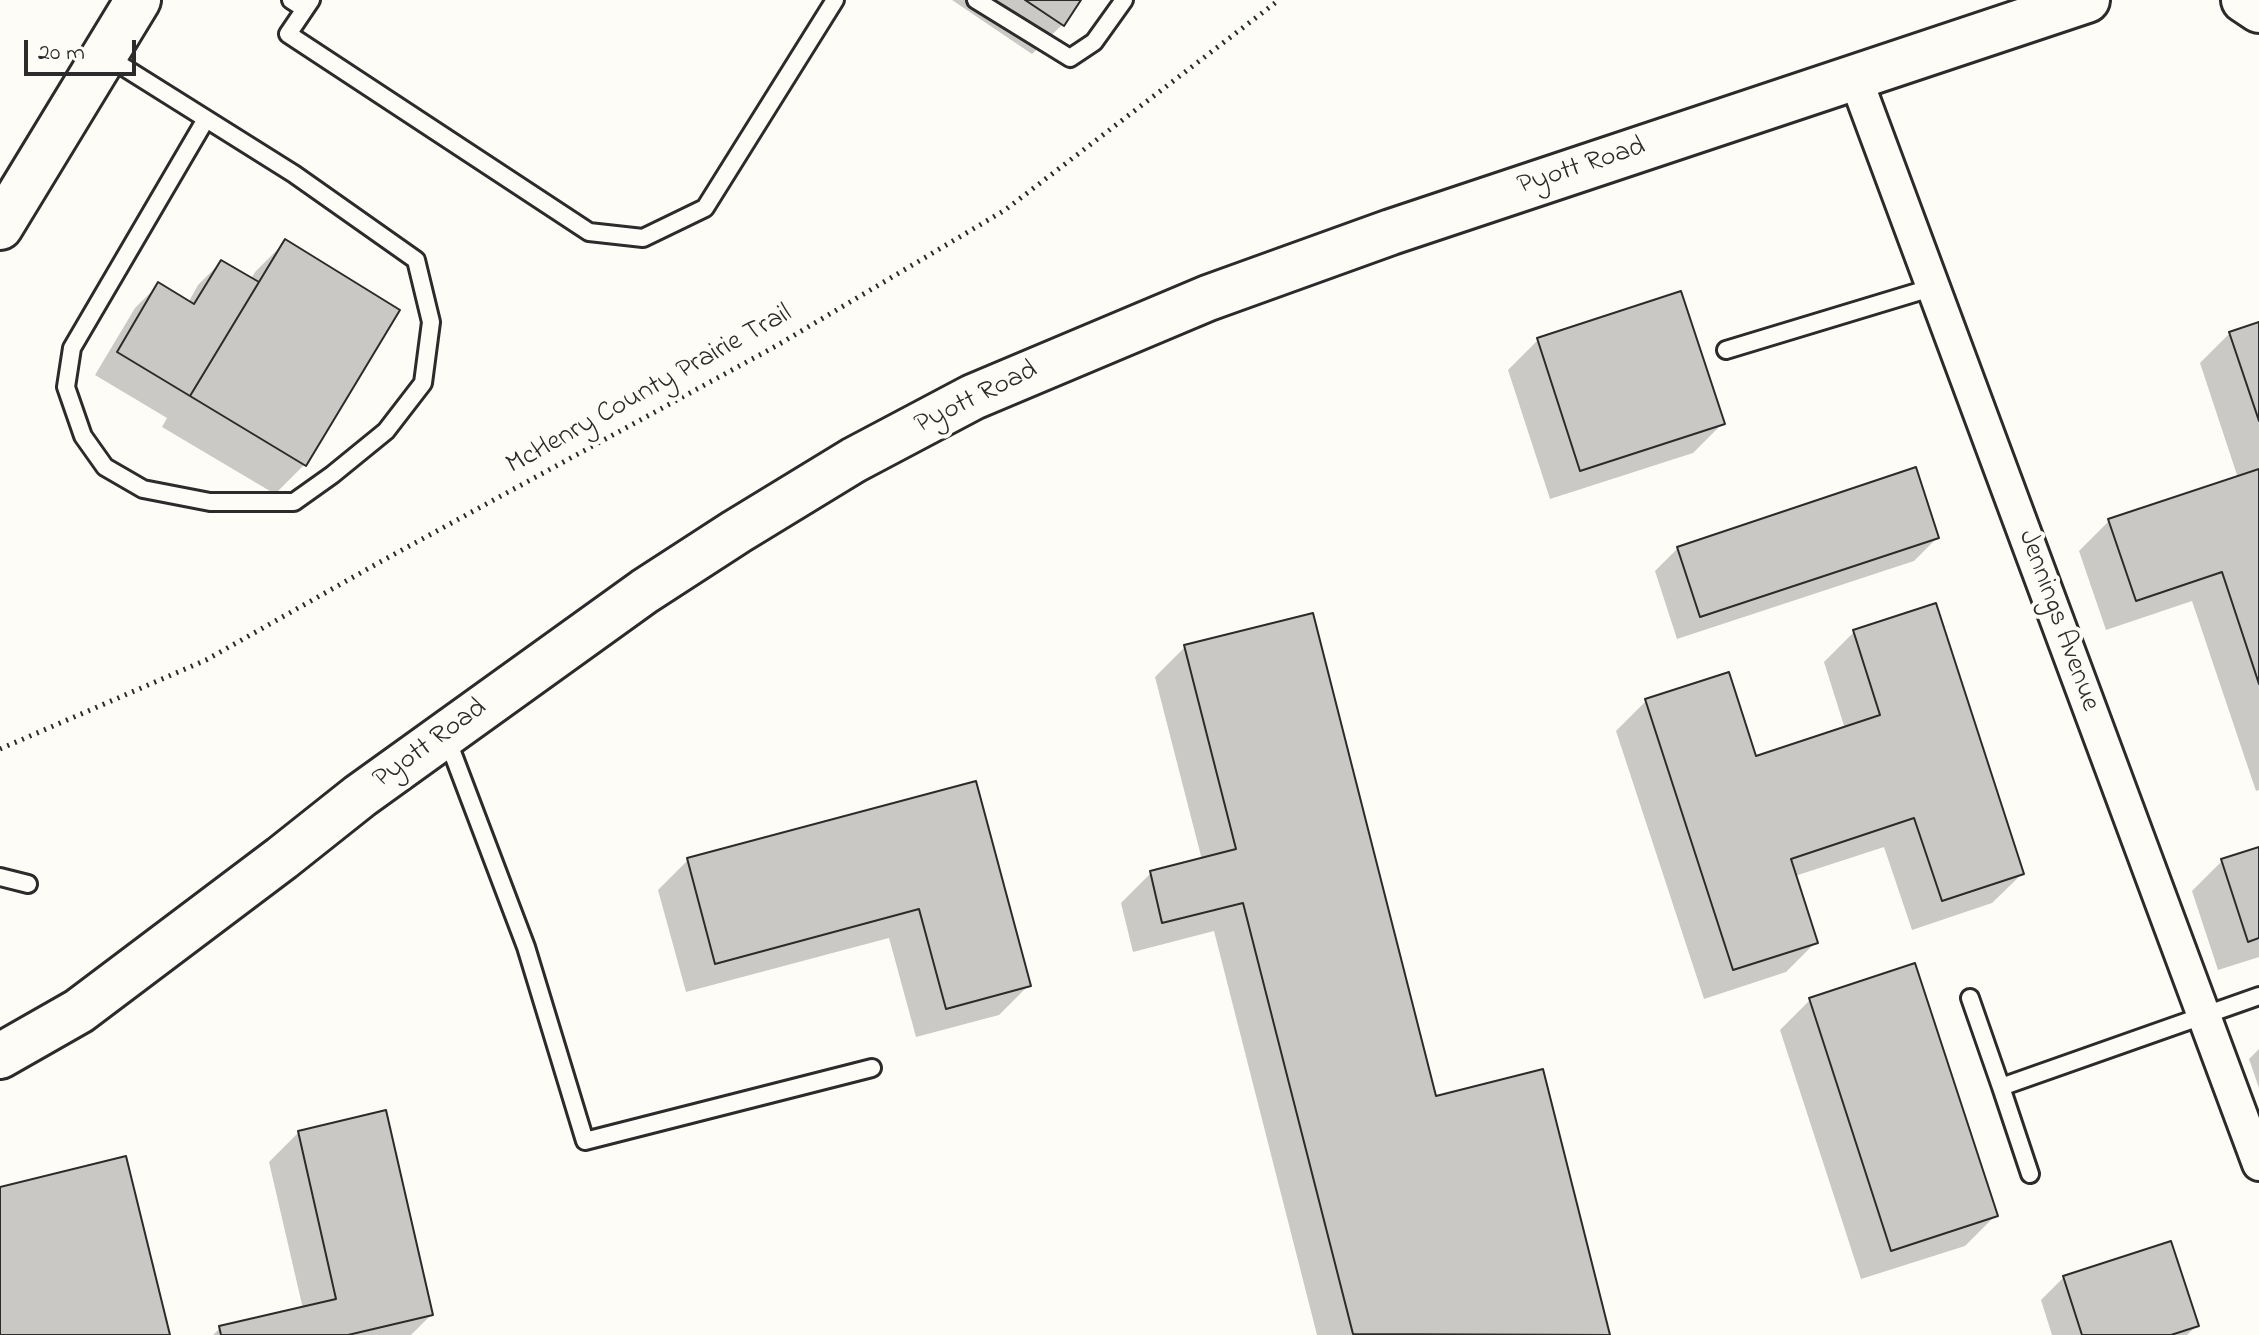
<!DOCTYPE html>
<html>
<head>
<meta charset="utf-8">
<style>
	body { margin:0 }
	#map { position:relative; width:2259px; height:1335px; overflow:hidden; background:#fdfcf7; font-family:"Indie Flower",sans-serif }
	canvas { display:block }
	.scale { position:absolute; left:24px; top:40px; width:112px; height:36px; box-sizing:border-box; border:4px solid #2b2b2b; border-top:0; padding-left:10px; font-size:24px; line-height:28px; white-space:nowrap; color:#2b2b2b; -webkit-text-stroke:6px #fdfcf7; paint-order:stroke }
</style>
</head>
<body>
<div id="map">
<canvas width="2259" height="1335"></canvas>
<div class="scale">20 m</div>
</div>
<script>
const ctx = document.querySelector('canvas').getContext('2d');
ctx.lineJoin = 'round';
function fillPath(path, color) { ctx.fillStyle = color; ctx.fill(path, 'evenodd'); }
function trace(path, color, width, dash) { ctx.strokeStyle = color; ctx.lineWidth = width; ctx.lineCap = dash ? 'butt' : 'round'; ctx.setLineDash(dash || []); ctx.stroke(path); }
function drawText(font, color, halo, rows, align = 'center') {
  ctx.font = font + ' "Indie Flower",sans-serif'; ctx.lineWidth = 8; ctx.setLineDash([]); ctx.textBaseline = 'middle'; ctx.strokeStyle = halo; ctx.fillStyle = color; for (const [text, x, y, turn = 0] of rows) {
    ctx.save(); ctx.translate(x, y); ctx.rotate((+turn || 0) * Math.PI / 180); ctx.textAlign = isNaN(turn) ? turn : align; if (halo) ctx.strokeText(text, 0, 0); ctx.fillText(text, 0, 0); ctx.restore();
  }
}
fillPath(new Path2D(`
	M952,0H1078L1062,25L1032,54Z
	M285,242L305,464L275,494L162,427L167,418L95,375L135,308L158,285L188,303L198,285L221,262L251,279L255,272Z
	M2259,324V790L2256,791L2192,601L2106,630L2079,551L2109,521L2238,478L2200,363L2230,333Z
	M1538,340L1723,423L1693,453L1550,499L1508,370Z
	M1937,538L1914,561L1677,639L1655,571L1678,548Z
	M1935,605L2022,874L1992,903L1912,930L1884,847L1795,876L1816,942L1786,972L1704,999L1616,731L1646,701L1754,758L1845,729L1824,662L1854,632Z
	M1185,647L1434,1099L1541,1071L1608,1335H1317L1214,931L1133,952L1121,903L1151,873L1202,860L1155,677Z
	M974,783L1029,985L999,1015L916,1037L889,938L686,992L658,890L688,860Z
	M2259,849V957L2218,970L2192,891L2222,861Z
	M1810,1000L1995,1216L1965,1246L1861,1279L1780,1030Z
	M2259,1049V1088L2249,1059Z
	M299,1132L431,1315L411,1335H213L220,1328L303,1309L269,1162Z
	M2064,1277L2197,1325L2187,1335H2052L2041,1300Z`), '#0003');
const building = new Path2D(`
	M1025,0H1081L1064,26Z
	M285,239L400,310L306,466L190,396Z
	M221,260L259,282L190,396L117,352L158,282L194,304Z
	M1681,291L1725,424L1580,471L1537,338Z
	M2259,322V421L2229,332Z
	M1916,467L1939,538L1700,617L1677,547Z
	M2259,469V684L2222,572L2136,601L2108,519Z
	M1936,603L2024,874L1942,901L1914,818L1791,859L1818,943L1733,970L1645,699L1729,672L1756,756L1880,715L1853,630Z
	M1313,613L1436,1096L1543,1069L1610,1335L1353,1334L1243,903L1162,923L1150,871L1236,849L1184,645Z
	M976,781L1031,986L946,1009L919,909L715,964L687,858Z
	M2259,847V938L2248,942L2221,859Z
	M1915,963L1998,1216L1891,1251L1809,998Z
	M386,1110L433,1315L348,1335H221L219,1326L336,1299L298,1131Z
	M126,1156L170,1335H0V1187Z
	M2171,1241L2199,1326L2171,1335H2082L2063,1276Z`);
fillPath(building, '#c9c8c4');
trace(building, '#2b2b2b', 2);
const lane = new Path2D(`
	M291,0L305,9
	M311,0L288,34L589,232L643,238L705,208L835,0
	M976,0L1070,58L1094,42L1124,0
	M106,56L294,174L416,260L431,322L423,383L386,431L332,475L294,502H210L143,489L105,467L83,436L66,387L72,348L206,119
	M1726,350L1934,287
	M446,736L526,947L585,1141L872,1068
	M0,877L28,884
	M1970,998L2001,1087L2259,996
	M2001,1087L2030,1174`);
const street = new Path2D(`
	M1855,77L2259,1164`);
const secondary = new Path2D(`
	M0,227L138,0
	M0,1056L79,1011L282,858L360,796L645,591L736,532L854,460L973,397L1208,298L1391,232L2087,0`);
const primary = new Path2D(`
	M2244,0L2259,10`);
trace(lane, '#2b2b2b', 22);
trace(street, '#2b2b2b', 38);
trace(secondary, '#2b2b2b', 50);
trace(primary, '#2b2b2b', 50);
trace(new Path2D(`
	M0,749L206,660L380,562L776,346L1005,210L1279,0`), '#2b2b2b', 5, [2, 6]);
trace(lane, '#fdfcf7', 16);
trace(street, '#fdfcf7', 32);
trace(secondary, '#fdfcf7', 44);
trace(primary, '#fdfcf7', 44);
drawText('28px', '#2b2b2b', '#fdfcf7', [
	["Pyott Road",1582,168,-18],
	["McHenry County Prairie Trail",650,391,-29],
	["Pyott Road",977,399,-26],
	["Jennings Avenue",2057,621,70],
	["Pyott Road",431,745,-36]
]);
</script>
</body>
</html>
